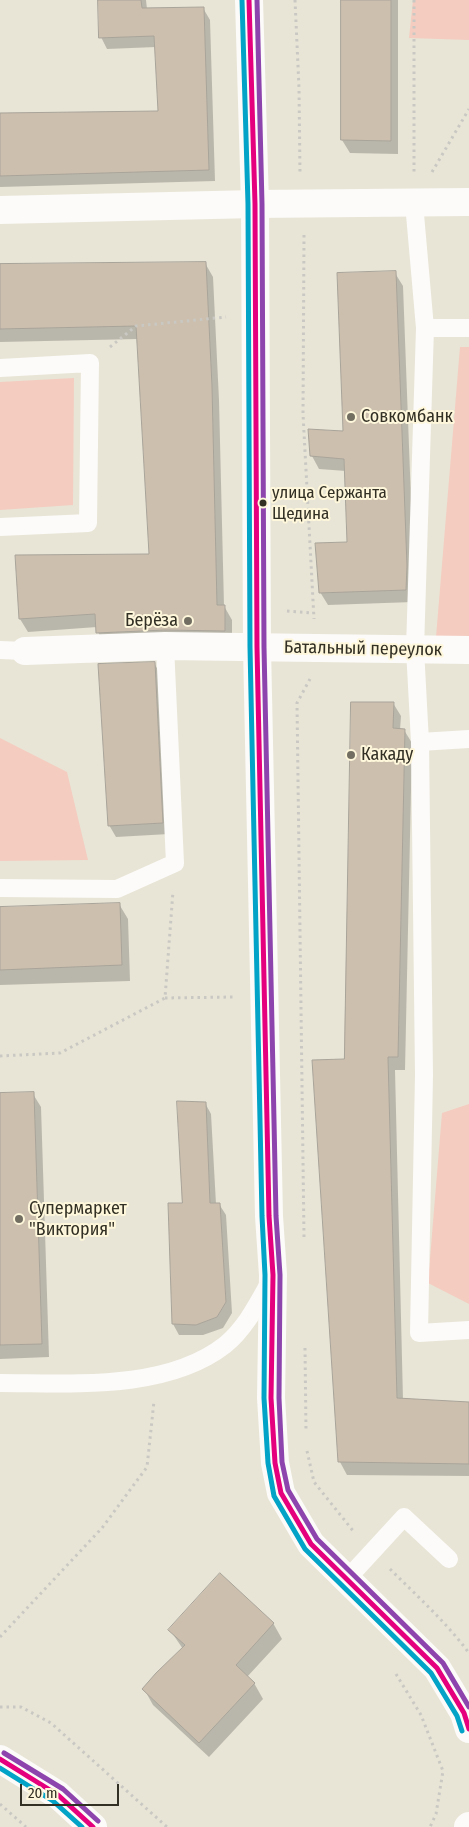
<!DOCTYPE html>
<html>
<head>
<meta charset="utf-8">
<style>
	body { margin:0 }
	#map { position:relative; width:469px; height:1827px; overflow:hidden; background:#e8e5d6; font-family:"Fira Sans Condensed",sans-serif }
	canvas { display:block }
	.scale { position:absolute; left:20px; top:1784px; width:99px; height:22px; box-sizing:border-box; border:2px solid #322f24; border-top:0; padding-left:6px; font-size:15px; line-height:18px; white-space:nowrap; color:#322f24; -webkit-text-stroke:4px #fef7db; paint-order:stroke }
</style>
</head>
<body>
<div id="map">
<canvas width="469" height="1827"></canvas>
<div class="scale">20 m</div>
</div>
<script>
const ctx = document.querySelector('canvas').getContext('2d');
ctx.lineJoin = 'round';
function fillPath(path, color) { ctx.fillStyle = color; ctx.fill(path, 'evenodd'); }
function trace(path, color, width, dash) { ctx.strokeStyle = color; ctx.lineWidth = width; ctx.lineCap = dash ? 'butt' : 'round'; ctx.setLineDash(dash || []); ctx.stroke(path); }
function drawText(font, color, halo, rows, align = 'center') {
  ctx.font = font + ' "Fira Sans Condensed",sans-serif'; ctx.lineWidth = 4; ctx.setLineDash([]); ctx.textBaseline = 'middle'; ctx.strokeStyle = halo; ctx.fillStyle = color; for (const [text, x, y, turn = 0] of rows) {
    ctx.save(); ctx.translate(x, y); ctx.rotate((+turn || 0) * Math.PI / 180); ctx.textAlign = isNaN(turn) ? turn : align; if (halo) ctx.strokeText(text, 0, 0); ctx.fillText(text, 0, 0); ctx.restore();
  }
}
fillPath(new Path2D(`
	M413,0H469V40L409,38Z
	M460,347H469V638L436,637Z
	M74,378L73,505L0,510V382Z
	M0,738L67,772L88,860L0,861Z
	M469,1104V1304L428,1283L442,1113Z`), '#f4ccc0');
fillPath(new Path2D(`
	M99,0H146L147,9L203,8L210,20L215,181L0,187V115L159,112L156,47L107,49L101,37Z
	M342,0H398V154L350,153L342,140Z
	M205,263L213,277L219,400L224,606L232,620V644L105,646L98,632L97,627L28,632L20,619L17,556H151L138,339L0,342V265Z
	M395,273L403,286L414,580L413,602L328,605L320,592L348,544L346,471L319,469L312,456L344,432Z
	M154,663L161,675L169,834L116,837L109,825Z
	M393,703L401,716L400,730H404L412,743L405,1070H395L403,1400L469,1403V1476L347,1475L340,1462L345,1060Z
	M119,904L128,919L130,981L0,985V908Z
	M33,1094L41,1107L49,1357L0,1359V1095Z
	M205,1103L211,1114L216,1204H219L226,1215L232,1313L223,1328L203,1335H179L173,1324L184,1204Z
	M273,1623L282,1639L247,1677L254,1683L263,1699L209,1757L153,1705L144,1689L183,1649L170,1630Z`), '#0003');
const building = new Path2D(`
	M98,0H141L142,8L204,7L209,170L0,176V113L158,111L154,36L99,38Z
	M341,0H391V141L341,140Z
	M206,262L212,386L217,605H225V631L165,630L96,633L95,614L19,619L15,555L149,554L136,326L0,329V264Z
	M396,271L407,566L406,590L319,593L315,543L347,542L344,459L310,456L308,429L343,431L337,273Z
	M155,662L163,823L108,826L98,664Z
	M351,702H394L393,728L405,729L398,1057H388L397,1398L469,1402V1464L338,1462L312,1060L344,1059Z
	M120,903L122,965L0,970V907Z
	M34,1092L42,1344L0,1345V1093Z
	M177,1101L206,1102L210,1203H220L226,1302L217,1317L196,1325L172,1324L168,1203H182Z
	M220,1573L274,1623L236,1665L255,1683L199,1743L142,1689L156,1673L185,1645L168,1630Z`);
fillPath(building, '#ccbfae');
trace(building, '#a9a49a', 1);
trace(new Path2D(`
	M295,0L299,88L300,174
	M414,0V172
	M432,172L469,109
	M304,235L303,414L314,619
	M110,347L136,326L226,317
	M287,611L313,613
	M165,998L233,997
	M0,1056L60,1053L165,998L173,891
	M304,1237L297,703L310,679
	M305,1348L306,1430
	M307,1451L314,1482L354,1532
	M390,1569C417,1596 446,1622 469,1653
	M0,1637L102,1528L147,1467L154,1401
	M396,1674L421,1715L443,1771L436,1814L430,1827
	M0,1707H21L51,1723L167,1827
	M0,1804L26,1827`), '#c9c8c3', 3, [2.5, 4]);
trace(new Path2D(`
	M414,203L425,328H469
	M425,328L415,649L420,742L469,739
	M0,368L90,363L88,523L0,527
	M0,650L25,651
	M420,742L424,1075L419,1333L469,1330
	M0,888L117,889L175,863L165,646
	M0,1383C71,1383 166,1391 225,1345C246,1328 258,1303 271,1280
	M347,1579L404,1517L449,1559`), '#fcfbf9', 18);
trace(new Path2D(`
	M0,210L255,204L469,202
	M25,651L165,646L469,650`), '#fcfbf9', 28);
trace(new Path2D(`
	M249,0L255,204L257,647L269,1216L273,1275L271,1398L275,1463L281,1493L311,1544L437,1668L464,1713L469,1729
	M0,1759L58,1795L93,1827
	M468,1827L469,1826`), '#fcfbf9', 28);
trace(new Path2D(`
	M249,0L255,204L257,647L269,1216L273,1275L271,1398L275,1463L281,1493L311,1544L437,1668L464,1713L469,1729
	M0,1759L58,1795L93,1827`), '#e5007d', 5);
trace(new Path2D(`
	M242,0L248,204L250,647L262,1216L265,1275L264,1398L268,1463L274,1496L305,1549L431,1673L457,1716L462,1731
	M0,1768L53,1801L82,1827`), '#02a3c6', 5);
trace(new Path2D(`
	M257,0L262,204L264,647L276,1216L280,1275L279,1398L282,1462L288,1490L317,1539L443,1663L469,1707
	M4,1753L63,1789L98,1821`), '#8e44ad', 5);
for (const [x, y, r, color] of [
	[351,417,5,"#726f62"],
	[263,503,4.5,"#322f24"],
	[188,621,5,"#726f62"],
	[351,755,5,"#726f62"],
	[19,1219,5,"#726f62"]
]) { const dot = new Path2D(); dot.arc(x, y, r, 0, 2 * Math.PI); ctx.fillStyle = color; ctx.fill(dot); trace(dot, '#fef7db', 2); }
drawText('17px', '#322f24', '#fef7db', [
	["улица Сержанта",272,493],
	["Щедина",272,514]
], 'left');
drawText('18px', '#322f24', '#fef7db', [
	["Совкомбанк",361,417],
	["Берёза",178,621,"right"],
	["Какаду",361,755],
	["Супермаркет",29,1209],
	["\"Виктория\"",29,1230]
], 'left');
drawText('18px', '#322f24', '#fef7db', [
	["Батальный переулок",363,649,1]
]);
</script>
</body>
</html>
